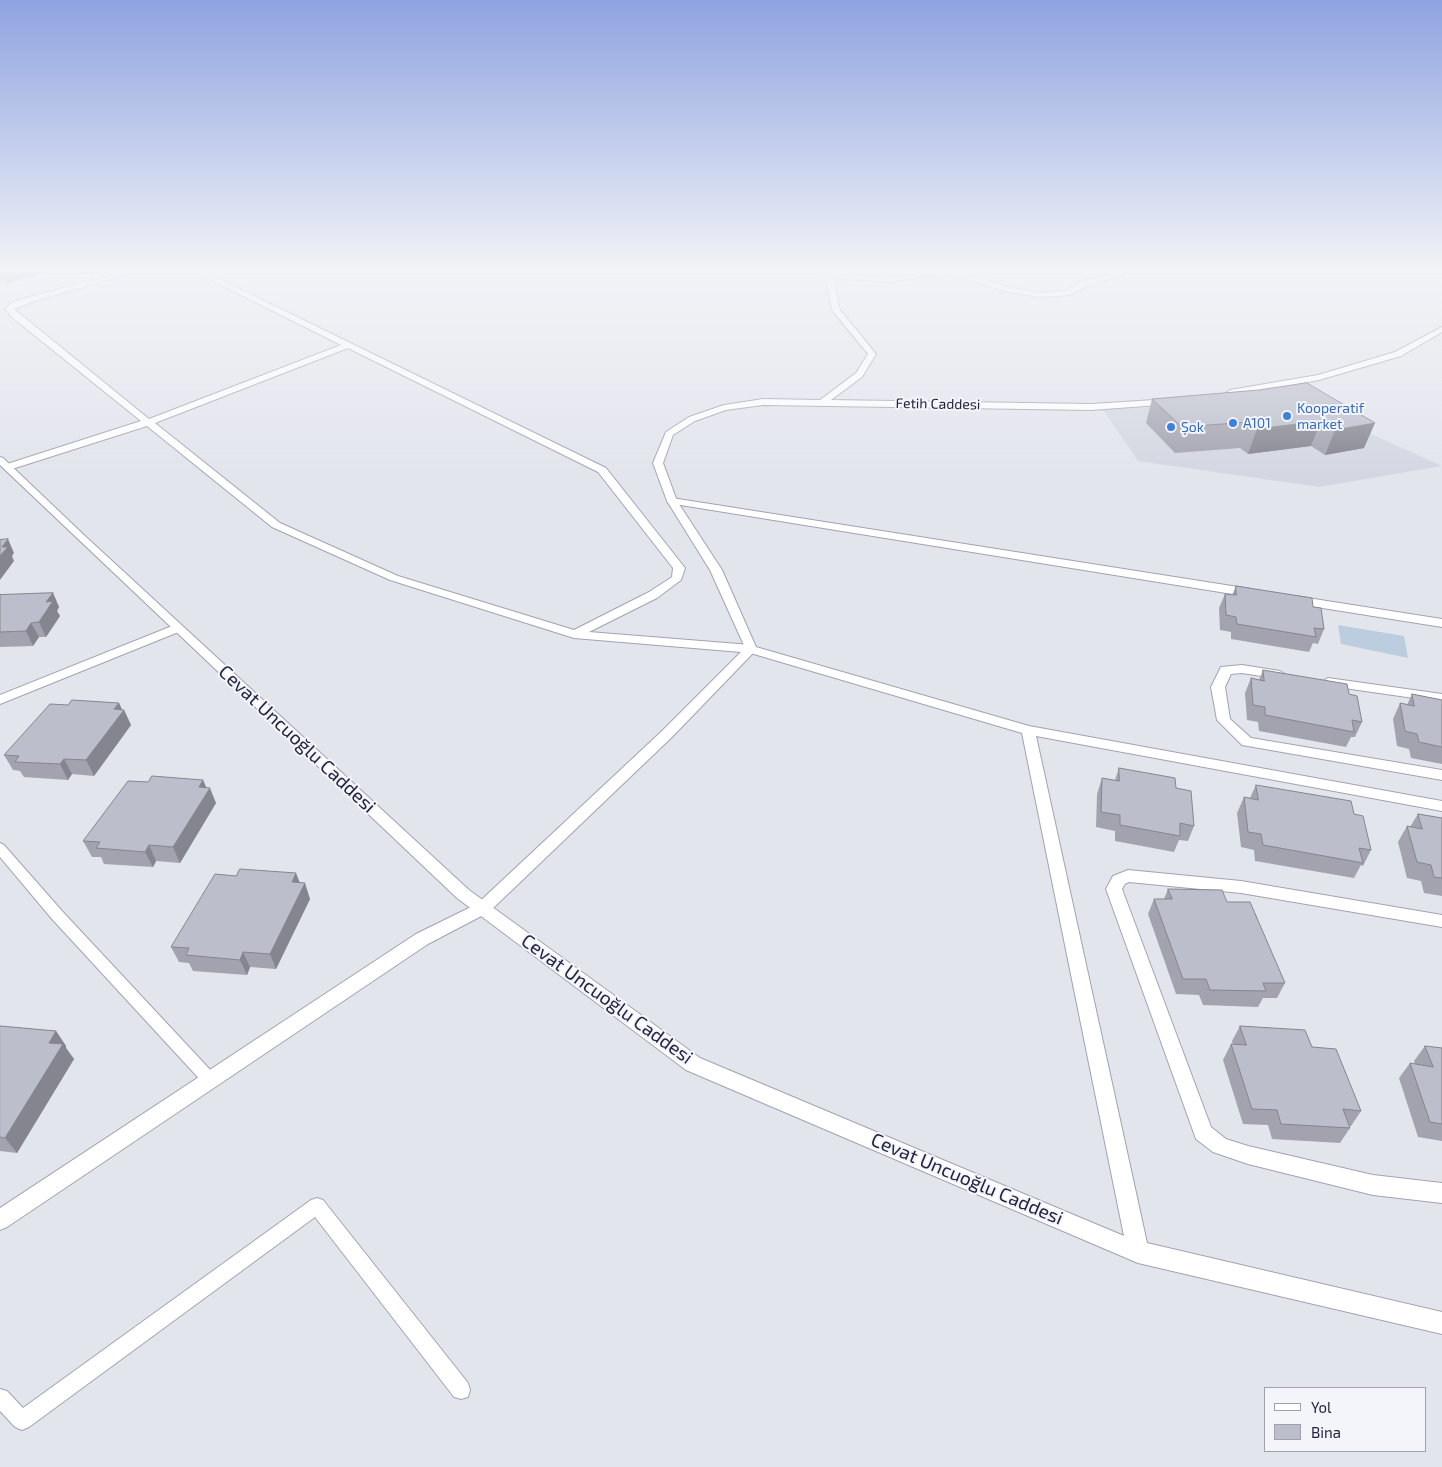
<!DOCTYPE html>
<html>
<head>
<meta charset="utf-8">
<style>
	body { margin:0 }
	#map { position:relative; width:1442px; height:1467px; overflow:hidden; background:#e3e5ed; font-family:"Exo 2",sans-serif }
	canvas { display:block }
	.legend { position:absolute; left:1264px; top:1387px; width:162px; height:65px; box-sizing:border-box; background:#f4f5fa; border:1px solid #a0a1b0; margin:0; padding:6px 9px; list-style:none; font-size:15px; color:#222340 }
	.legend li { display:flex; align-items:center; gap:10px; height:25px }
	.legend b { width:25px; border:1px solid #a0a1b0 }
</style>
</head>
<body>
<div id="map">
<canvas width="1442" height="1467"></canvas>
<ul class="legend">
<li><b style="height:6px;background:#fff"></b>Yol</li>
<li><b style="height:14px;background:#bcbecb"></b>Bina</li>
</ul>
</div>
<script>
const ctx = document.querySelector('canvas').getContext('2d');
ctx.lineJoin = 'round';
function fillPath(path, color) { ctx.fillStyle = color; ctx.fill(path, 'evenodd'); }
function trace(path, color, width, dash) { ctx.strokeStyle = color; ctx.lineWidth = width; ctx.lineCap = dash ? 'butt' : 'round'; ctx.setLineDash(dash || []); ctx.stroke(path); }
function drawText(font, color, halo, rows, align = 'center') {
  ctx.font = font + ' "Exo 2",sans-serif'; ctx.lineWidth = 4; ctx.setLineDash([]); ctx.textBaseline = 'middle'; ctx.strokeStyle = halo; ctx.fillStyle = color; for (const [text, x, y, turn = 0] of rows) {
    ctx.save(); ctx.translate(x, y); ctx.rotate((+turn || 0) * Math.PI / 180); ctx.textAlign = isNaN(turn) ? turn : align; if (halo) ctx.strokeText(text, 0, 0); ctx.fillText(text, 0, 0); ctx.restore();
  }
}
fillPath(new Path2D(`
	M1281,393L1442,466L1319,487L1138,461L1103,410L1200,404Z`), '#d4d7e1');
fillPath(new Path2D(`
	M1338,625L1404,636L1408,658L1341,644Z`), '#bbcddf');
const service = new Path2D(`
	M0,843L4,845L62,911L215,1075L218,1080L215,1085L210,1087L205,1085L52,919L0,857Z
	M317,1198L323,1200L468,1383L470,1390L468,1397L461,1399L454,1397L315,1217L29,1427L22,1430L15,1427L0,1411V1389L7,1391L23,1408L311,1200Z`);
const minor = new Path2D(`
	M137,268H150L35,301L14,309L149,419L341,345L187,268H197L606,468L685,568L681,580L657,598L589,632L751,645L757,649L672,737L489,912L428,944L7,1227L0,1230V1208L416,934L477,904L662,731L741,652L574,638L390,580L272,527L147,426L12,469H4V465L141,421L13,318L5,309L13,302L29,297ZM348,348L598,472L673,568L672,577L649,592L574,630L398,576L280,523L155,423Z
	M811,268H821L833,275L826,277Z
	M672,498L1251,589L1257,593L1251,597L668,503L667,501L668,499Z
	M1295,596L1442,619V627L1291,603L1289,600Z
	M177,624L183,628L181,631L0,704V695Z
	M1242,665L1280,671L1286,675L1280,679L1242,673L1231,674L1225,687L1230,719L1251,738L1442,770V780L1242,745L1217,720L1211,687L1221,667Z
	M1328,678L1442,694V702L1323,685L1321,682Z
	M1128,870L1241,881L1442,915V927L1241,893L1129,882L1125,884L1122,889L1211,1127L1226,1139L1248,1146L1373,1175L1442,1183V1203L1373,1195L1248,1164L1213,1152L1196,1139L1106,889L1113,876Z`);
const tertiary = new Path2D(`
	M827,268L831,273L891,278L924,272L955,271L1008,287L1039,293L1065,291L1083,281L1130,268H1143L1089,285L1070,295L1039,297L1004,291L955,275L924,276L891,282L833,278L840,310L876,354L862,377L831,400L1091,404L1170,399L1175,402L1173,404L1091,410L763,405L726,410L695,421L673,435L663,463L677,501L722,570L756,647L1029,726L1442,801V811L1036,736L1147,1243L1442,1312V1334L1138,1263L686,1070L457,898L0,465V457L3,458L85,536L469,890L700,1058L1124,1236L1022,733L747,652L710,570L667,501L653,463L666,432L689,417L724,405L763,399L820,400L856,373L868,354L832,310L825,275L820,269Z
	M1442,327V332L1401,356L1319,380L1230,396L1226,393L1230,390L1318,375L1395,352Z`);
trace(service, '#a1a3b2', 2);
trace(minor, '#a1a3b2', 2);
trace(tertiary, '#a1a3b2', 2);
fillPath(service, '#fff');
fillPath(minor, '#fff');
fillPath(tertiary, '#fff');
fillPath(new Path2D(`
	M0,268H66L6,283L3,280L0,281Z
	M73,268H119L92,275L89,273L84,274Z
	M1307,383L1364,448L1325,455L1311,446L1248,454L1240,448L1175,453L1146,423L1152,399L1259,390Z
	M1236,586L1313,607L1324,629L1318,644L1313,643L1309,652L1231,639V632L1220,630L1219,608L1225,594L1232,595Z
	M53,593L59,607L57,611L60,616L46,637H39L33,646L0,647V595Z
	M1263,670L1349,694L1362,722L1355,737H1351L1346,747L1259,731L1258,722L1247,720L1245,693L1251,678L1259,680Z
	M1412,694L1442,700V764L1411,758L1409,749L1397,746L1393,719L1400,703L1407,705Z
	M119,703L122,710H124L131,725L94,776L72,774L68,780L24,777L20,771L13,770L4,755L68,705Z
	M1119,768L1176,788L1194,826L1188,841L1179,840L1174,852L1115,841V831L1096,827L1097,794L1102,778L1115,780Z
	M203,780L206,788L216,803L180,863L156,861L153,867L104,864L101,857H92L83,841L148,782Z
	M1256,785L1354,814L1371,850L1363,866L1361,865L1354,878L1255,861L1254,850L1241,847L1237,813L1244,797L1250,798Z
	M1418,814L1442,818V896L1424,893L1421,881L1407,878L1398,842L1407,826L1410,827Z
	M300,883L310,899L276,969L250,967L247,975L193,971L189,963L179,962L171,947Z
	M1168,889L1227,902L1285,983L1277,998H1263L1258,1007L1203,1005L1199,995L1176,994L1148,914L1154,899H1164Z
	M0,1026L56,1031L66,1046V1048L74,1059L17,1153L0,1151Z
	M1240,1026L1312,1047L1361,1111L1351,1126H1349L1350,1128L1340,1143L1272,1139L1268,1125L1243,1124L1223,1060L1231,1044L1233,1045L1232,1041Z
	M1425,1046L1442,1048V1141L1418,1137L1399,1078L1410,1063L1415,1064L1414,1061Z`), '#a2a3af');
fillPath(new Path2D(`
	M0,268H66L6,283Z
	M82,268H87L89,273L84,274Z
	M90,268H119L92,275Z
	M0,274L3,280L0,281Z
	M1321,421L1311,446L1248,454L1257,429Z
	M1375,423L1364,448L1325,455L1335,430Z
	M8,539L14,553L12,556L14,561L0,580V556L2,547Z
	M53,593L59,607L57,611L60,616L46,637L39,622L46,602Z
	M31,623L39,637L33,646L26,631Z
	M119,703L123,712L124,710L131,725L94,776L86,760L114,709Z
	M64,759L72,774L68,780L60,764Z
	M203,780L208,791L210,788L216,803L180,863L173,847L199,787Z
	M149,845L156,861L153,867L145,852Z
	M296,873L302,888L305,883L310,899L276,969L270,954L292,882Z
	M243,952L250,967L247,975L240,960Z
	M56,1031L66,1046V1048L74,1059L17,1153L5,1138L49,1043Z`), '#84858e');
const building = new Path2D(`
	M1307,383L1375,423L1335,430L1321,421L1257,429L1249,422L1182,427L1152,399L1259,390Z
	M8,539L2,547H8L0,556V540Z
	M1236,586L1312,598L1313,607L1321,608L1324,629L1314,628L1316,637L1237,624L1236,617L1226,615L1225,594L1236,595Z
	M53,593L46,602L53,601L39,622L31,623L26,631L0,632V595Z
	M1263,670L1347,684L1349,694L1357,696L1362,722L1352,720L1354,732L1265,715V707L1253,705L1251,678L1264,681Z
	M1412,694L1442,700V747L1419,742L1417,734L1405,731L1400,703L1414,706Z
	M72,700L119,703L114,709L124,710L86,760L64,759L60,764L15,762L19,756L4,755L50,704L68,705Z
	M1119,768L1175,778L1176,788L1191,791L1194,826L1180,823V836L1120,825V815L1101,812L1102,778L1119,781Z
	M152,776L203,780L199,787L210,788L173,847L149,845L145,852L96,848L100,842L83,841L128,781L148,782Z
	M1256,785L1351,801L1354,814L1363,816L1371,850L1359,848L1363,863L1263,845L1261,834L1248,832L1244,797L1258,800Z
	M1418,814L1442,818V878L1434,877L1431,865L1417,862L1407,826L1422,829Z
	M240,869L296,873L292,882L305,883L270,954L243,952L240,960L186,955L189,948L171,947L215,874L236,876Z
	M1168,889L1222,890L1227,902H1250L1285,983H1263L1266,991L1210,990L1206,979H1183L1154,899H1172Z
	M0,1026L56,1031L49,1043L63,1044L5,1138L0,1137Z
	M1240,1026L1305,1030L1312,1047L1336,1049L1361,1111L1343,1109L1350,1128L1281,1124L1277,1110L1252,1109L1231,1044L1246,1045Z
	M1425,1046L1442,1048V1124L1430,1122L1410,1063L1433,1067Z`);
fillPath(building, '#bcbecb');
trace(building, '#84858e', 1);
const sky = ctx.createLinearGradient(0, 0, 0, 474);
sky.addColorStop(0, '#8ea3e0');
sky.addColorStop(0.57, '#f2f3f7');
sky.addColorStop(1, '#f2f3f700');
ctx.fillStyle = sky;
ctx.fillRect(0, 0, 1442, 474);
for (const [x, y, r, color] of [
	[1287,416,5,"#3f7fe0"],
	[1233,423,5,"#3f7fe0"],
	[1171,427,5,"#3f7fe0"]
]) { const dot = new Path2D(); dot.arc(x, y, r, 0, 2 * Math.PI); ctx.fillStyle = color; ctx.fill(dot); trace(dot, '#f4f5fa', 2); }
drawText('14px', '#222340', '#f4f5fa', [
	["Fetih Caddesi",938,404,1]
]);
drawText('14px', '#366cbe', '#f4f5fa', [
	["Kooperatif",1297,408],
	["market",1297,424],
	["A101",1243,423],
	["Şok",1181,427]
], 'left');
drawText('19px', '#222340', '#f4f5fa', [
	["Cevat Uncuoğlu Caddesi",297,739,43],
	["Cevat Uncuoğlu Caddesi",607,999,36],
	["Cevat Uncuoğlu Caddesi",967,1179,23]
]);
</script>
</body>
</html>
